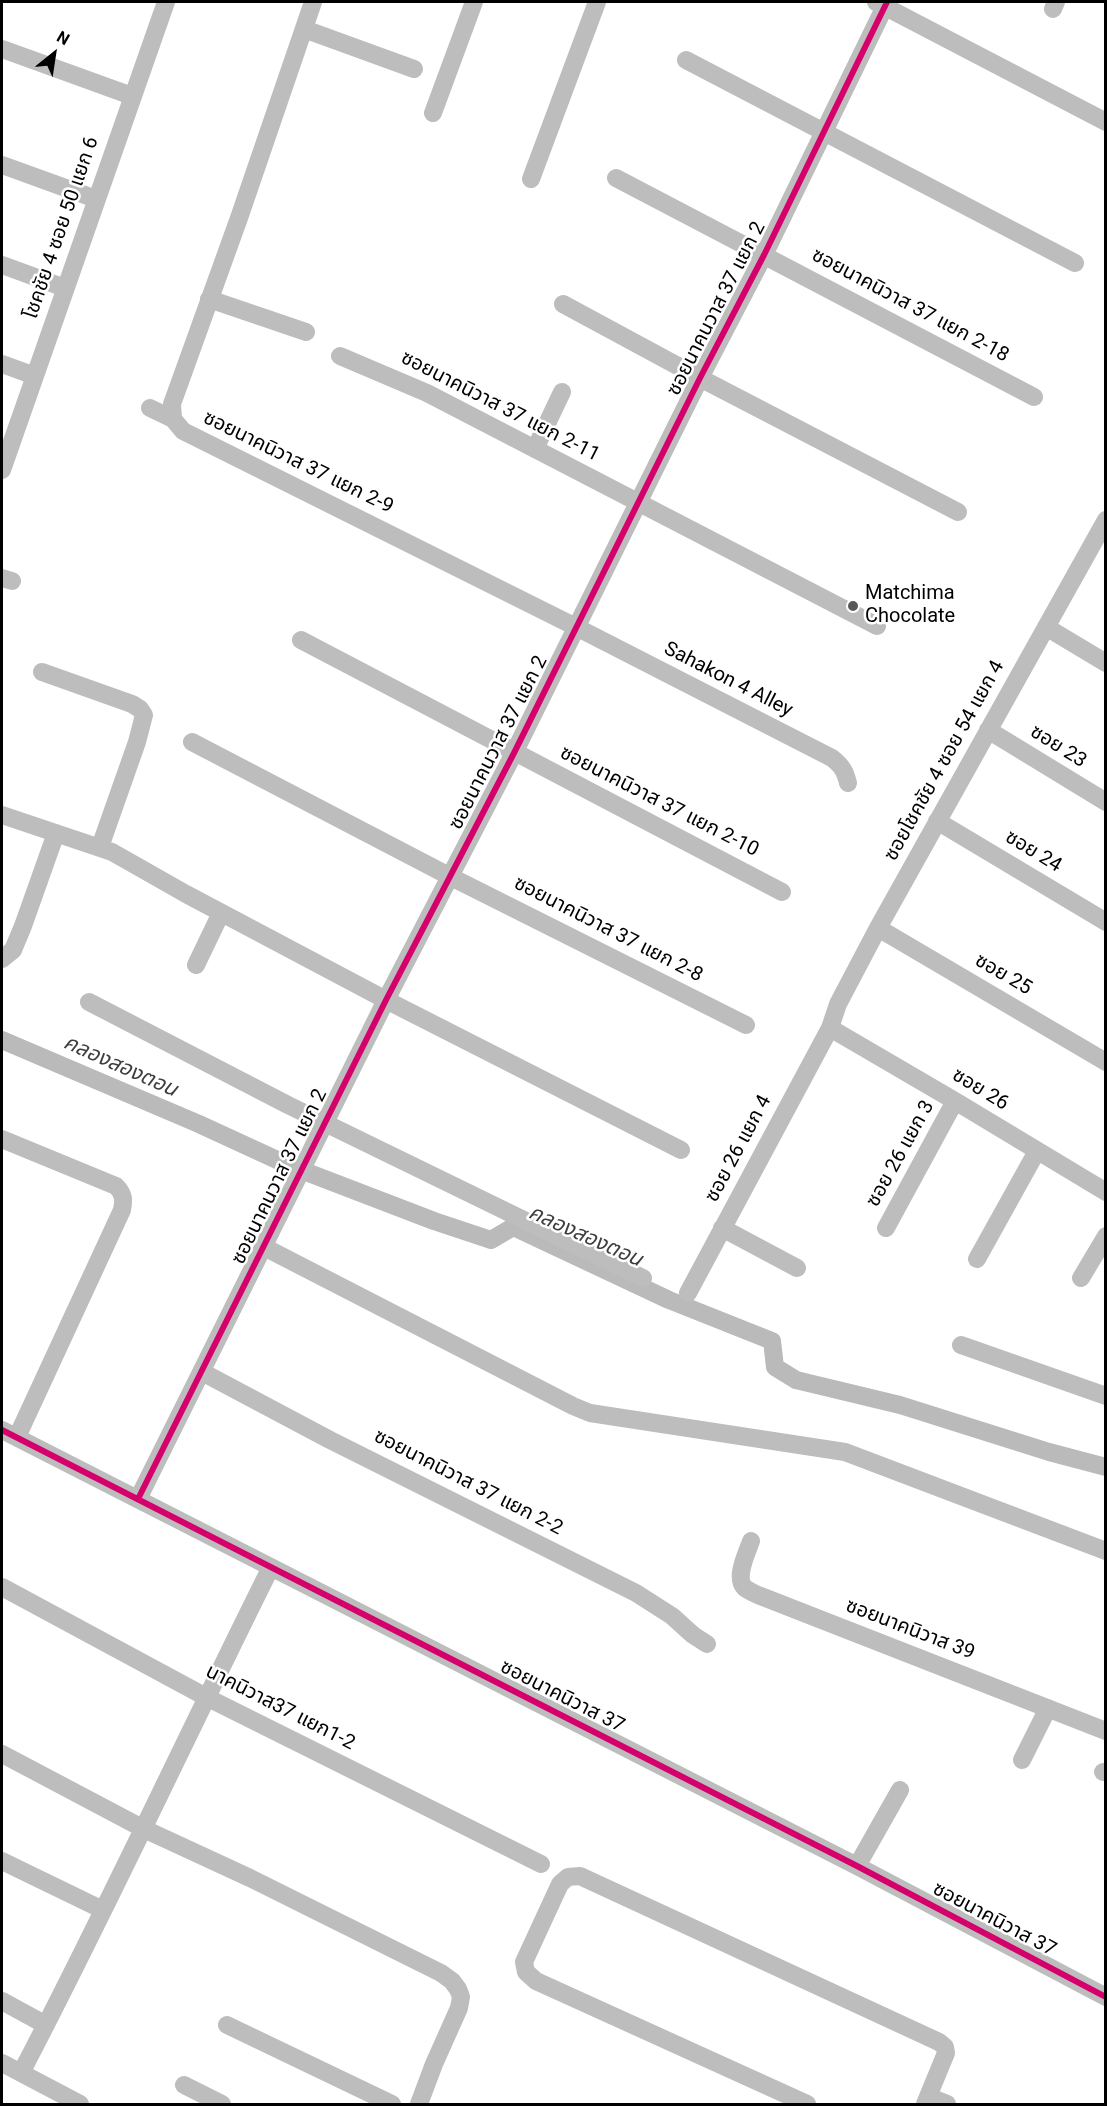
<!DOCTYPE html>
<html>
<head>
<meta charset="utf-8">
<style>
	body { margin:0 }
	#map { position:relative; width:1107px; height:2106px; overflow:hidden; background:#fff; font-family:Roboto,sans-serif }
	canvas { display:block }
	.frame { position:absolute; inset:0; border:3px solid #000; pointer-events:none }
	.north { position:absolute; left:24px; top:24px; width:60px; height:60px; -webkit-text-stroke:4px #fff; paint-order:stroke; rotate:30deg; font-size:16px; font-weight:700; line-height:24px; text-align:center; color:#000 }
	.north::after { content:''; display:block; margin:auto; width:21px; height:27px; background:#000; clip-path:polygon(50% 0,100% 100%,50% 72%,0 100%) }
</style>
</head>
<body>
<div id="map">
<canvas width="1107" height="2106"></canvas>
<div class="frame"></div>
<div class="north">N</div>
</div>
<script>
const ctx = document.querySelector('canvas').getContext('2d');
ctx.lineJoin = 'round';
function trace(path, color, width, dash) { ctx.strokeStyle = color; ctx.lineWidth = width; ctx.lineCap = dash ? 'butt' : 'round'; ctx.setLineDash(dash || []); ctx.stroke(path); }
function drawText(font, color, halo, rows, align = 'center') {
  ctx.font = font + ' Roboto,"Noto Sans Thai",sans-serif'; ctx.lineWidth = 5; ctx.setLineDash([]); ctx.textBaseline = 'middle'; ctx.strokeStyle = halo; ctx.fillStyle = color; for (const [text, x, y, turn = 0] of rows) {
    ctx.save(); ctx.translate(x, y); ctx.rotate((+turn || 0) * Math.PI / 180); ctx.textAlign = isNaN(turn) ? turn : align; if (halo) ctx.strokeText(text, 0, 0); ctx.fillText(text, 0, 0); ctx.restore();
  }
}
trace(new Path2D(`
	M2,1040L199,1124L288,1165L434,1221L491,1240L513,1227L518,1229L669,1300L772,1341L775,1367L796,1380L900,1405L1049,1452L1106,1467`), '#bababa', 18);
trace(new Path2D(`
	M313,2L239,218L172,404L173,419L183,431L576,627L832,758C842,766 845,771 848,783
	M876,2L1106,122
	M1053,9L1056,2
	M304,29L414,69
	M2,49L132,96
	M686,60L1075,263
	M433,113L474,2
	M2,165L96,199
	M616,178L1034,397
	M531,179L597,2
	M2,265L65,288
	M209,299L306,332
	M563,304L700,378L958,512
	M340,356L427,393L877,626
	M2,364L35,376
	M150,408L173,419
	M535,449L562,392
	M2,470L166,2
	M2,578L12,581
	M1046,627L1106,663
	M301,640L782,892
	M42,672L132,704L140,709L144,715L137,742L100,847
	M988,730L1106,802
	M192,742L449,876L746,1025
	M2,815L112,852L186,894L386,1000L681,1150
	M937,821L1106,922
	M878,928L1106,1062
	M2,959L13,950L23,926L56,833
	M196,965L221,913
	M89,1002L288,1105L643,1278
	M830,1028L955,1101L1106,1192
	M2,1139L116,1186C124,1194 124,1200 122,1210L17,1437
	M722,1228L797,1268
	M886,1228L955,1101
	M264,1247L573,1406L590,1413L845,1452L1106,1551
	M977,1259L1037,1151
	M1081,1278L1106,1236
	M688,1293L830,1028L838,1004L878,928L1106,520
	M961,1345L1106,1396
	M202,1372L330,1440L636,1593L672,1616L693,1635L707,1644
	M2,1430L857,1866L1106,1997
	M138,1499L386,1000L514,753L700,378L764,255L887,2
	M751,1541C747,1553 734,1578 745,1588C749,1591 754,1593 758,1595L1106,1731
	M2,1587L206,1697L541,1864
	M2,1754L144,1829L250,1878L441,1973L452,1981L458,1989L461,1997L459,2008L434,2064L419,2104
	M1022,1760L1048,1708
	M1103,1772H1106
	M2,1861L103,1910
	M857,1866L900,1790
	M2,2001L46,2025
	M227,2025L392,2104
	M2,2063L80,2104
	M21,2073C108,1907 187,1735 271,1567
	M184,2085L222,2104
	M929,2097L947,2104
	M807,2104L536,1981L526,1972L524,1962L560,1884L568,1877L580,1876L939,2042L945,2047L946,2053L925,2104`), '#bdbdbd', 18);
trace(new Path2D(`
	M2,1430L857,1866L1106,1997
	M138,1499L386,1000L514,753L700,378L764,255L887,2`), '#d6006c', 6);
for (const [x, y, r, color] of [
	[853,606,6,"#595959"]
]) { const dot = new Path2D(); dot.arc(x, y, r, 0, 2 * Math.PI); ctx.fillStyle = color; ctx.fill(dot); trace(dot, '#fff', 2); }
drawText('20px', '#000', '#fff', [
	["โชคชัย 4 ซอย 50 แยก 6",62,228,-71],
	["ซอยนาคนิวาส 37 แยก 2-18",910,306,28],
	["ซอยนาคนวาส 37 แยก 2",717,309,-63],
	["ซอยนาคนิวาส 37 แยก 2-11",500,407,27],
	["ซอยนาคนิวาส 37 แยก 2-9",298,463,26],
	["Sahakon 4 Alley",728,680,27],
	["ซอยนาคนวาส 37 แยก 2",499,743,-63],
	["ซอย 23",1058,747,32],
	["ซอยโชคชัย 4 ซอย 54 แยก 4",945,761,-61],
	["ซอยนาคนิวาส 37 แยก 2-10",659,802,27],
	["ซอย 24",1033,852,31],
	["ซอยนาคนิวาส 37 แยก 2-8",608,930,27],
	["ซอย 25",1003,975,30],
	["ซอย 26",980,1090,31],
	["ซอย 26 แยก 4",739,1149,-62],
	["ซอย 26 แยก 3",901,1154,-61],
	["ซอยนาคนวาส 37 แยก 2",280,1177,-64],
	["ซอยนาคนิวาส 37 แยก 2-2",468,1483,27],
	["ซอยนาคนิวาส 39",910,1630,21],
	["ซอยนาคนิวาส 37",562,1697,27],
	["นาคนิวาส37 แยก1-2",280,1708,27],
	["ซอยนาคนิวาส 37",994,1920,28]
]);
drawText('20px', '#000', '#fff', [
	["Matchima",865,594],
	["Chocolate",865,617]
], 'left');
drawText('italic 21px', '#3e3e3e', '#fff', [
	["คลองสองตอน",120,1067,24],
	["คลองสองตอน",585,1237,24]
]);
</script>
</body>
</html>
